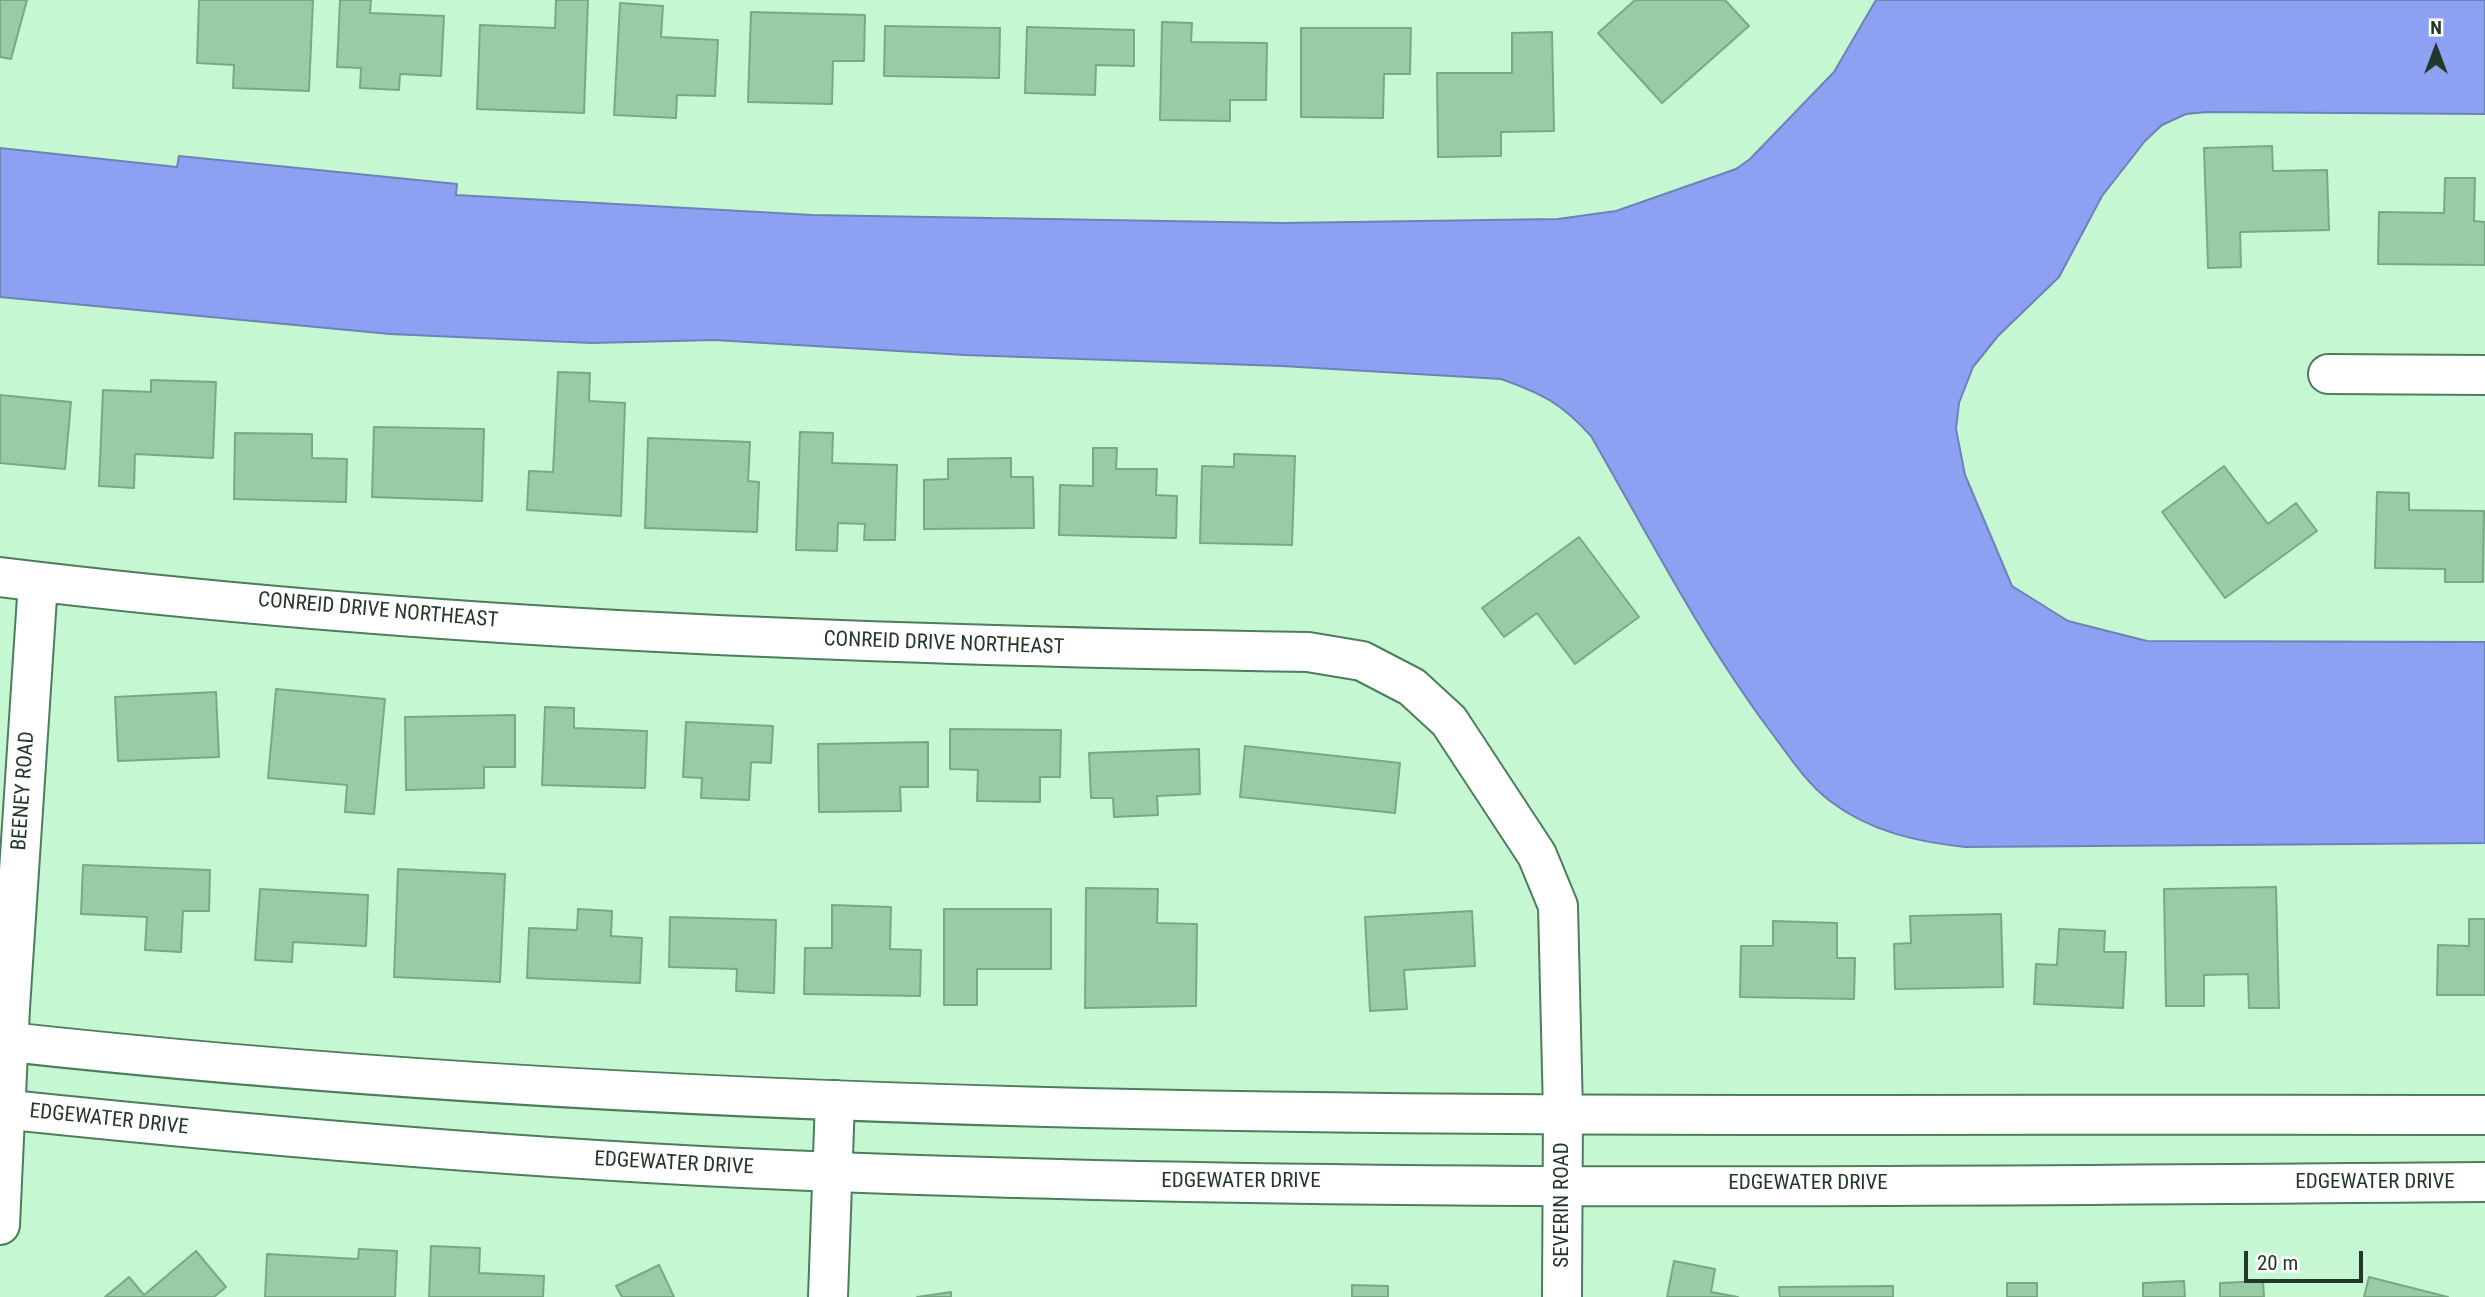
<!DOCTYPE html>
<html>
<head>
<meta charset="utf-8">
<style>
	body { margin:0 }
	#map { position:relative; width:2485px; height:1297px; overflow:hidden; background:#c5f8d2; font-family:"Roboto Condensed",sans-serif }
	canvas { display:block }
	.north { position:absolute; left:2401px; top:14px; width:70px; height:70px; -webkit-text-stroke:5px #fff; paint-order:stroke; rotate:0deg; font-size:19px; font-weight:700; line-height:28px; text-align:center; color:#233829 }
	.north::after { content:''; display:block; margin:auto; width:24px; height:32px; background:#233829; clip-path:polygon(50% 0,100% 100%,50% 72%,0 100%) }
	.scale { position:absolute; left:2244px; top:1251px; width:119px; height:32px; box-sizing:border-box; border:4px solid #233829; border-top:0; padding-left:9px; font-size:21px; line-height:24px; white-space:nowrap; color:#233829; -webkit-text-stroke:5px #fff; paint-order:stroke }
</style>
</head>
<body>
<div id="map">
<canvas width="2485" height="1297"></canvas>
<div class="north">N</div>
<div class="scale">20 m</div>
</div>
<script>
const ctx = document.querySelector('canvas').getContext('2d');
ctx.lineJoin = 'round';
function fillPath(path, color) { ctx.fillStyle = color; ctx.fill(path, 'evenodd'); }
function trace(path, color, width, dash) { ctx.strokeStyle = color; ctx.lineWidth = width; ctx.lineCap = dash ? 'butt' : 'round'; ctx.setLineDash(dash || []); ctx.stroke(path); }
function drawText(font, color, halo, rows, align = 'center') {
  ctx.font = font + ' "Roboto Condensed",sans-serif'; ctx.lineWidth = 5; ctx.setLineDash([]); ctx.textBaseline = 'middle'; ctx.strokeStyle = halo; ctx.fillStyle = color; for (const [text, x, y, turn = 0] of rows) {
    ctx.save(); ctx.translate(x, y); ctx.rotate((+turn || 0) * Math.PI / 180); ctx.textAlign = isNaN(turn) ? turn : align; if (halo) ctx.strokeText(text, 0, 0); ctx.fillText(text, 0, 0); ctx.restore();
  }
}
const water = new Path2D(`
	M1876,0H2485V114L2207,112L2186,114L2162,125L2145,141L2102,196L2059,277L1998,336L1973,367L1959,403L1956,429L1965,475L2012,586L2068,621L2147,641L2485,642V843L1965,847C1917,842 1869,831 1830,801C1805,782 1787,753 1768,728C1700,636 1648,535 1591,436C1561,403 1543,394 1501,379L1282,366L965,355L714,340L592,343L390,334L0,297V148L177,167L179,156L457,184L456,195L812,215L1283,223L1558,219L1616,211L1736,169L1750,159L1834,72Z`);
fillPath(water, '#8da1f3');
trace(water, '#6d82b6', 2);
const building = new Path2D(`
	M0,0H27L11,59L0,57Z
	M199,0H313L309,91L233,88L234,65L197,63Z
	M340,0H371L370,13L444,16L441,76L400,74L399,90L360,88L361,68L337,67Z
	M556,0H588L584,113L477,109L480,25L555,28Z
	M1635,0H1725L1749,26L1662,103L1598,33Z
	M620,3L663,6L661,37L718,40L715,96L677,95L676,118L614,115Z
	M751,12L865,15L864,61H833L832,104L748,102Z
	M1162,22L1192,23L1191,42L1267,43L1266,100H1230V121L1160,120Z
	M885,26L1000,28L999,78L884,76Z
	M1027,27L1134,30V66L1096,65L1095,95L1025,93Z
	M1301,28H1411L1410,74H1384L1383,118L1301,117Z
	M1552,32L1554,131L1501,132V156L1438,157L1437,73H1512V33Z
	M2272,146L2273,171L2327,170L2329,230L2240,232L2241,267L2208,268L2204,148Z
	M2445,178H2475L2474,221L2485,222V265L2378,264L2379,212L2444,213Z
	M558,372L590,373L589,401L625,403L621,516L527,510L529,471L553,472Z
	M151,380L216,382L213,458L135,454L134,488L99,486L103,390L151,392Z
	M0,395L71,402L65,469L0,463Z
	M374,427L484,429L482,501L372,497Z
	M800,432L833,433L832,463L897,465L895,540H864L865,524L838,523L837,551L796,550Z
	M235,433L312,434V458L347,459L346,502L234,499Z
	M648,438L750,442L748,481L759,482L757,532L645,528Z
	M1093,448H1117L1116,469H1157L1156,495L1177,496L1176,538L1059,535L1060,485L1093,486Z
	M1234,454L1295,456L1292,545L1200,543L1202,466L1234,467Z
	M1011,458V477H1033L1034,528L924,529V480L948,479V459Z
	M2224,466L2268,524L2296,503L2317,531L2225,598L2162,512Z
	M2377,492L2409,493V510L2484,511L2483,582H2445V569L2375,568Z
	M1579,537L1639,617L1575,664L1537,613L1504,637L1482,608Z
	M276,689L385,699L374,814L345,812L347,785L268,778Z
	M216,692L219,757L118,761L115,697Z
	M545,707L574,708V728L647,731L645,788L542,785Z
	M515,715V767H484V788L406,790L405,717Z
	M686,722L773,726L771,763L751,762L749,800L701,798L702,778L683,777Z
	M950,729L1061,730L1060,777H1040V802L977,801L978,770L950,769Z
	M928,742V787H900L901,811L819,812L818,744Z
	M1245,746L1400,763L1395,813L1240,797Z
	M1199,749L1200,794L1157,796L1158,815L1114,817L1113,798H1091L1089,753Z
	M83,865L210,870L209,911H183L181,952L145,950L147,917L81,914Z
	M398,869L505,874L500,982L394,977Z
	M2276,887L2279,1008H2249L2248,974L2204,975V1006H2166L2164,889Z
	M1086,888L1158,889L1157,923L1197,924L1196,1006L1085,1008Z
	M260,889L368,895L366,946L293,942L292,962L255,960Z
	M832,905L891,907L890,949L921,950L920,996L804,994L805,948H832Z
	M578,909L612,911L611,936L642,938L640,983L527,978L529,928L577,930Z
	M944,909H1051V969H977V1005H944Z
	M1472,911L1475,966L1404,970L1407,1009L1370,1011L1365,917Z
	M2001,914L2003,987L1895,989L1894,944L1911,943L1910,916Z
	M670,917L776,920L774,993L736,991L737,969L669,967Z
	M2469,919H2485V995H2437L2438,945L2469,946Z
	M1773,921L1837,923V958H1855L1854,999L1740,997L1741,946H1773Z
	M2059,929L2105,931L2104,952H2126L2123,1008L2034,1004L2036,964L2057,965Z
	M431,1246L480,1248L479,1273L544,1276L543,1297H429Z
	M359,1249L397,1251L395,1297H265L267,1254L358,1259Z
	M196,1251L226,1287L214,1297H105L129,1277L144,1295Z
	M1674,1261L1715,1269L1711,1292L1738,1297H1667Z
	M659,1265L674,1297H622L616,1286Z
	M2369,1277L2448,1297H2364Z
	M2184,1281L2185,1297H2143V1283Z
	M2263,1281L2264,1297H2220V1283Z
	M2007,1283H2037V1297H2007Z
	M1352,1285L1388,1286V1297H1352Z
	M1893,1286V1297H1780L1779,1287Z
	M951,1292V1297H917Z`);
fillPath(building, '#98cba6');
trace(building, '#78a986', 2);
const minor = new Path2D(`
	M2328,374L2485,375
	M0,577C433,630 872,645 1308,652L1362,661L1412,687L1449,721L1537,855L1558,906L1563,1112L1562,1297
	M0,1225L10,1008L38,582
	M828,1297L835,1100`);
const tertiary = new Path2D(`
	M0,1041C823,1132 1658,1112 2485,1115
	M0,1109C278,1138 556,1162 835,1172C1384,1193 1935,1186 2485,1182`);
trace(minor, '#4d7d5c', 42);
trace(tertiary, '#4d7d5c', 42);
trace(minor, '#fff', 38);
trace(tertiary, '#fff', 38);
drawText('21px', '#233829', '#fff', [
	["CONREID DRIVE NORTHEAST",378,611,5],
	["CONREID DRIVE NORTHEAST",944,644,2],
	["BEENEY ROAD",24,791,-86],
	["EDGEWATER DRIVE",109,1120,6],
	["EDGEWATER DRIVE",674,1164,3],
	["EDGEWATER DRIVE",1241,1182],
	["EDGEWATER DRIVE",2375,1183],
	["EDGEWATER DRIVE",1808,1184],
	["SEVERIN ROAD",1563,1205,-90]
]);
</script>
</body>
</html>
